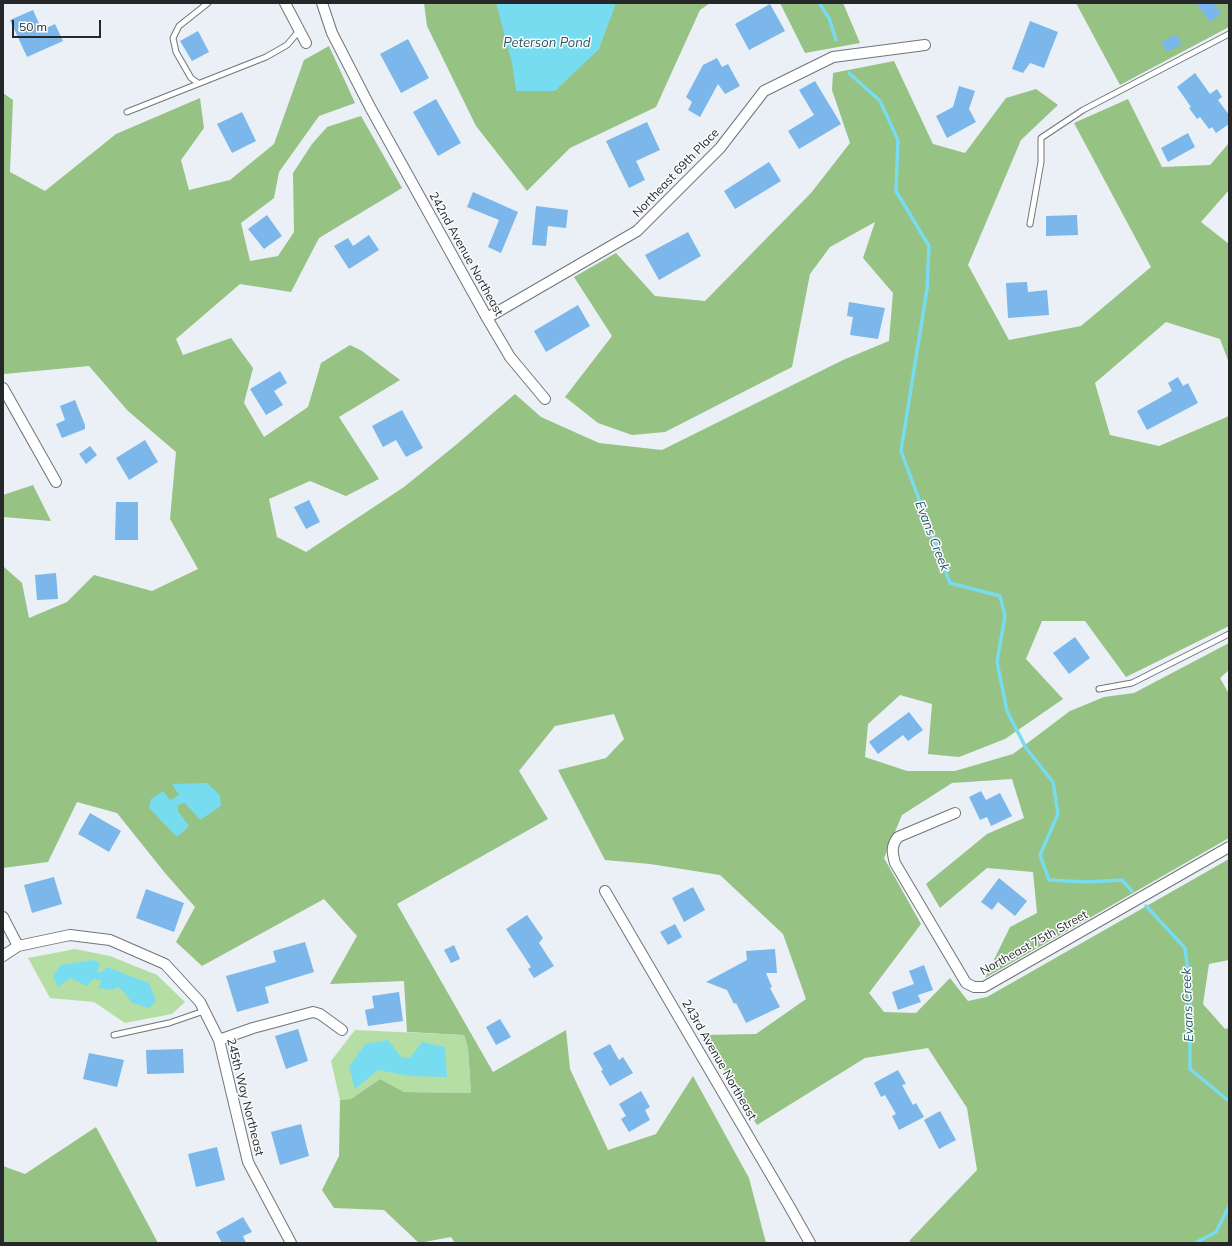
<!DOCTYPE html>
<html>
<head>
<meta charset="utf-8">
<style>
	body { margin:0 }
	#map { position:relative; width:1232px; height:1246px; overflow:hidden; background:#eaf0f5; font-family:Mulish,sans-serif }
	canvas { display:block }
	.frame { position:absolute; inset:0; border:4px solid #252728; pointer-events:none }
	.scale { position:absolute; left:12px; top:20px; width:89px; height:18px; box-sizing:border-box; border:2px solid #252728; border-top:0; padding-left:5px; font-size:12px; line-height:14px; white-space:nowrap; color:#252728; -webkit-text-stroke:3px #fbfdff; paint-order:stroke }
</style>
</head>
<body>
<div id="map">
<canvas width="1232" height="1246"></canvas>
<div class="frame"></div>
<div class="scale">50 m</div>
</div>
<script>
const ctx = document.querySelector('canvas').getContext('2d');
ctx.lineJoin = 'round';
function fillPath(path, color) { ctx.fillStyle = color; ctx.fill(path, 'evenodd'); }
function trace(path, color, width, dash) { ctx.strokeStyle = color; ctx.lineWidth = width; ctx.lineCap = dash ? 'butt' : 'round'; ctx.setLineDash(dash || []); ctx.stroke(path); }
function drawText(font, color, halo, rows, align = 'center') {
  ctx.font = font + ' Mulish,sans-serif'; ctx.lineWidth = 3; ctx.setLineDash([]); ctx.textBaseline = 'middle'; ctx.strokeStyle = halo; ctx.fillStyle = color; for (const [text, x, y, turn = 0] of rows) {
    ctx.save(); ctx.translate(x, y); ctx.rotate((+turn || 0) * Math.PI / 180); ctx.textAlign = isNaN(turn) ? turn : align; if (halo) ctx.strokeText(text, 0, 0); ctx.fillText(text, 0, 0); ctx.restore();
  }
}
fillPath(new Path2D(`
	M75,949L110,956L157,975L185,1002L172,1014L125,1023L94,1002L50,998L28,958Z
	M355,1030L464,1035L468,1048L471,1093L404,1092L380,1079L351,1099L340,1100L331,1061Z`), '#b5dea4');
fillPath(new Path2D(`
	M424,3H710L700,10L656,107L570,148L527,191L476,126L427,26Z
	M780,3H843L860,43L805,53Z
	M1076,3H1229V27L1120,85Z
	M329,46L355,103L319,116L279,172L274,198L241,223L250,261L278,256L294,232L293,173L312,144L327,127L361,116L402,188L319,238L291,292L240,284L176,339L183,355L231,338L253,368L244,403L264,437L308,407L321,363L350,345L362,351L400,380L339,417L379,479L346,496L310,481L269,499L277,537L306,552L404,487L457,444L515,394L541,417L599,443L662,450L843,360L889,341L893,293L863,258L875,222L830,247L810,274L792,367L665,432L632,435L598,423L565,397L612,336L574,277L616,253L655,296L705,301L811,193L850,143L832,90L833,73L894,61L933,144L965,153L1006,98L1036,89L1058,105L1021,140L968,265L1009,340L1081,326L1151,267L1074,123L1128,99L1162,167L1210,165L1229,143V190L1201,222L1229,244V363L1220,339L1166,322L1095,383L1110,435L1159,446L1229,416V626L1126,677L1085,621H1042L1026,659L1063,699L1005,739L959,757L928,754L932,704L900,695L868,724L865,757L907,771H955L1013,754L1070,711L1104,697L1134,693L1229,643V670L1220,678L1229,694V838L985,978L1010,927L1037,913L1033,872L987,868L940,908L926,884L987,834L1024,818L1012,779L952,783L902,815L884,858L921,924L869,993L884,1012L916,1013L950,978L968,1001L987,997L1229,859V960L1209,964L1203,1004L1225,1029L1229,1028V1243H909L910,1240L977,1170L967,1108L928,1048L865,1058L757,1125L703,1035L756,1034L806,999L783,934L720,875L650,864L605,860L558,770L606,758L624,739L614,714L555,726L519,771L548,819L397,904L493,1072L566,1030L570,1069L608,1150L656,1134L693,1076L749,1178L766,1243H455L451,1237L419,1243L384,1210L334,1208L322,1190L339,1156L340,1100L351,1099L380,1079L404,1092L471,1093L468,1048L464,1035L407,1032L404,981L330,984L357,936L324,899L202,966L176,942L195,907L165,873L117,813L77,802L48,862L3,868V566L22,583L29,618L67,602L94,575L152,591L198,569L170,519L176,452L128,411L89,366L4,374L3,371V93L13,100L10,172L45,191L116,134L200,98L204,128L181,160L189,190L230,180L274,144L304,60Z
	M33,485L51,521L4,517L3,518V495Z
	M96,1127L158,1243H3V1166L25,1174Z`), '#96c283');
fillPath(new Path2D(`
	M496,3H616L599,49L555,91H516L512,63Z
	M207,783L220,795L221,806L200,820L185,803L178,805V811L189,826L177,837L149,808L151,799L163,791L170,800L179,795L172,784Z
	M93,960L100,963L97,972H102L107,967L149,983L156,1001L149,1008L132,1003L124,992L118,987L112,990L98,988L102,981L94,979L86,986L71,978L58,987L53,976L61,965Z
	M388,1040L401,1057L410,1058L422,1042L445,1047L447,1077L409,1076L378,1070L355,1089L349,1067L365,1044Z`), '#77dcf0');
trace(new Path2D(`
	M819,3L829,18L836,40
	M849,73L880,101L898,140L896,191L929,246L927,289L901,451L950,583L1000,596L1005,616L997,662L1007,711L1026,748L1053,782L1058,814L1040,855L1049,880L1085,882L1122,880L1132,891
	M1146,906L1185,948L1190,986V1069L1229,1101
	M1195,1243L1216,1232L1229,1206`), '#77dcf0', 3.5);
fillPath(new Path2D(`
	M1196,3H1214L1221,14L1210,22Z
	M770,4L785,31L749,50L735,24Z
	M33,10L42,30L55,24L63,41L27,57L10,20Z
	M1030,21L1058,32L1044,68L1030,63L1023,73L1012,69Z
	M198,31L209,52L192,61L180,41Z
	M1176,34L1182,44L1167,52L1161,43Z
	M408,39L429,78L401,93L380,54Z
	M717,58L722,67L728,64L740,86L725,94L718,84L700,117L688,110L692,102L686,97L703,65Z
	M1195,73L1210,94L1217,89L1222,97L1218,100L1229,115V124L1216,133L1212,127L1209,129L1200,117L1197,119L1189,108L1191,107L1177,87Z
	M815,81L841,124L799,149L788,131L814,115L799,90Z
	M959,86L975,91L969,109L976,122L947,138L936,116L953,107Z
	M436,99L461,143L438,156L413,112Z
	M242,112L256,141L232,153L217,124Z
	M647,122L660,150L636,161L645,180L629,188L606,141Z
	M1188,133L1195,147L1168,162L1161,148Z
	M769,162L781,181L735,209L724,191Z
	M473,192L518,212L501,253L488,247L499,220L467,207Z
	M536,206L568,210L566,228L548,226L546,246L532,245Z
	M267,215L282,236L264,249L248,229Z
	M1077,215L1078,235L1046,236V216Z
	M688,232L701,256L659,280L645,255Z
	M369,235L379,250L349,269L334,246L348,238L353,246Z
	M1027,282L1028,292L1047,290L1049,315L1008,318L1006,283Z
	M849,302L885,308L878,339L850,335L853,317L847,316Z
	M578,305L590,326L546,352L534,331Z
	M280,371L287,383L274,391L283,405L266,415L250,389Z
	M1178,377L1183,386L1188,383L1198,403L1147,430L1137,411L1172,391L1168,383Z
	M75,400L85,425V429L62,438L56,424L65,420L60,406Z
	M402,410L423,448L406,457L396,440L383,447L372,426Z
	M145,440L158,462L129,480L116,458Z
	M90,446L97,455L86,464L79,454Z
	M309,500L320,522L306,529L294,507Z
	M116,502H138V540H115Z
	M56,573L58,599L37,600L35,575Z
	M1075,637L1090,658L1069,674L1053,653Z
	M909,712L923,730L908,741L903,735L878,754L869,742Z
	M981,791L986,800L1000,793L1012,816L991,826L987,817L980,820L969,797Z
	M90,813L121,831L109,852L78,834Z
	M54,877L62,904L32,913L24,885Z
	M999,878L1027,901L1015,916L998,902L992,910L981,902Z
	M693,887L705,910L684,922L672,898Z
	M146,889L184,903L174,932L136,918Z
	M527,915L543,938L539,943L554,966L534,978L528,969L531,967L506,929Z
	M675,924L682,937L668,945L660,932Z
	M305,942L314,972L265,987L269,1003L237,1012L226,976L276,962L273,951Z
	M454,945L460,959L451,963L444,950Z
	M775,949L777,973H766L772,987L770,988L780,1007L746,1023L736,1003L734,1004L727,990L706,982L747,960L746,951Z
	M924,965L933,990L918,995L921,1002L898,1010L892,992L914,984L909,971Z
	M399,992L403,1021L368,1026L365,1010L374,1008L372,996Z
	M500,1019L511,1037L496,1045L486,1027Z
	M298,1029L308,1061L286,1069L275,1036Z
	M610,1044L619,1060L623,1057L633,1073L610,1086L601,1071L603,1070L593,1053Z
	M183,1049L184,1073L147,1074L146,1050Z
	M89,1053L124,1060L117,1087L83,1079Z
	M898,1070L906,1084L902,1085L913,1105L916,1103L924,1117L899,1130L892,1116L896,1114L885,1095L881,1097L874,1083Z
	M641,1091L650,1107L645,1110L650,1120L629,1132L621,1119L626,1116L619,1104Z
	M940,1111L956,1140L939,1149L924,1120Z
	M301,1124L309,1156L280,1165L271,1132Z
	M217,1147L225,1180L196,1187L188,1154Z
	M243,1217L252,1232L243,1236L246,1243H222L216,1232Z`), '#7bb7eb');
const service = new Path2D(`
	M198,83L191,78L176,52L173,38L179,26L208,3
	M127,112L266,57L287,45L299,31
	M1030,224L1041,162V138L1083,110L1229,34
	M1099,689L1132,683L1229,634
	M114,1035L169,1023L204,1011`);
const minor = new Path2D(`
	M285,3L306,43
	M322,3L332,33L370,107L487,318L510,357L545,399
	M487,318L637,231L720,148L764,91L833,57L925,45
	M3,388L56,482
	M955,813L898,837C891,846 892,852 895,863L966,983L974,987H984L1229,847
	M605,891L788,1204L810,1243
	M3,917L18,946
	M3,956L18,946L70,935L110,940L165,964L200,1002L219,1040L248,1162L291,1243
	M219,1040L253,1028L313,1012L320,1014L342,1030`);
trace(service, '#707579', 7);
trace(minor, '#707579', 12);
trace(service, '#fff', 5);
trace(minor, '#fff', 10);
drawText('12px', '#252728', '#fbfdff', [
	["Northeast 69th Place",676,173,-46],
	["242nd Avenue Northeast",466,254,61],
	["Northeast 75th Street",1034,943,-29],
	["243rd Avenue Northeast",719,1060,60],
	["245th Way Northeast",245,1097,76]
]);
drawText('italic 13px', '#29565e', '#fbfdff', [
	["Peterson Pond",547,43],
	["Evans Creek",932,536,69],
	["Evans Creek",1188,1005,-92]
]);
</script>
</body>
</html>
